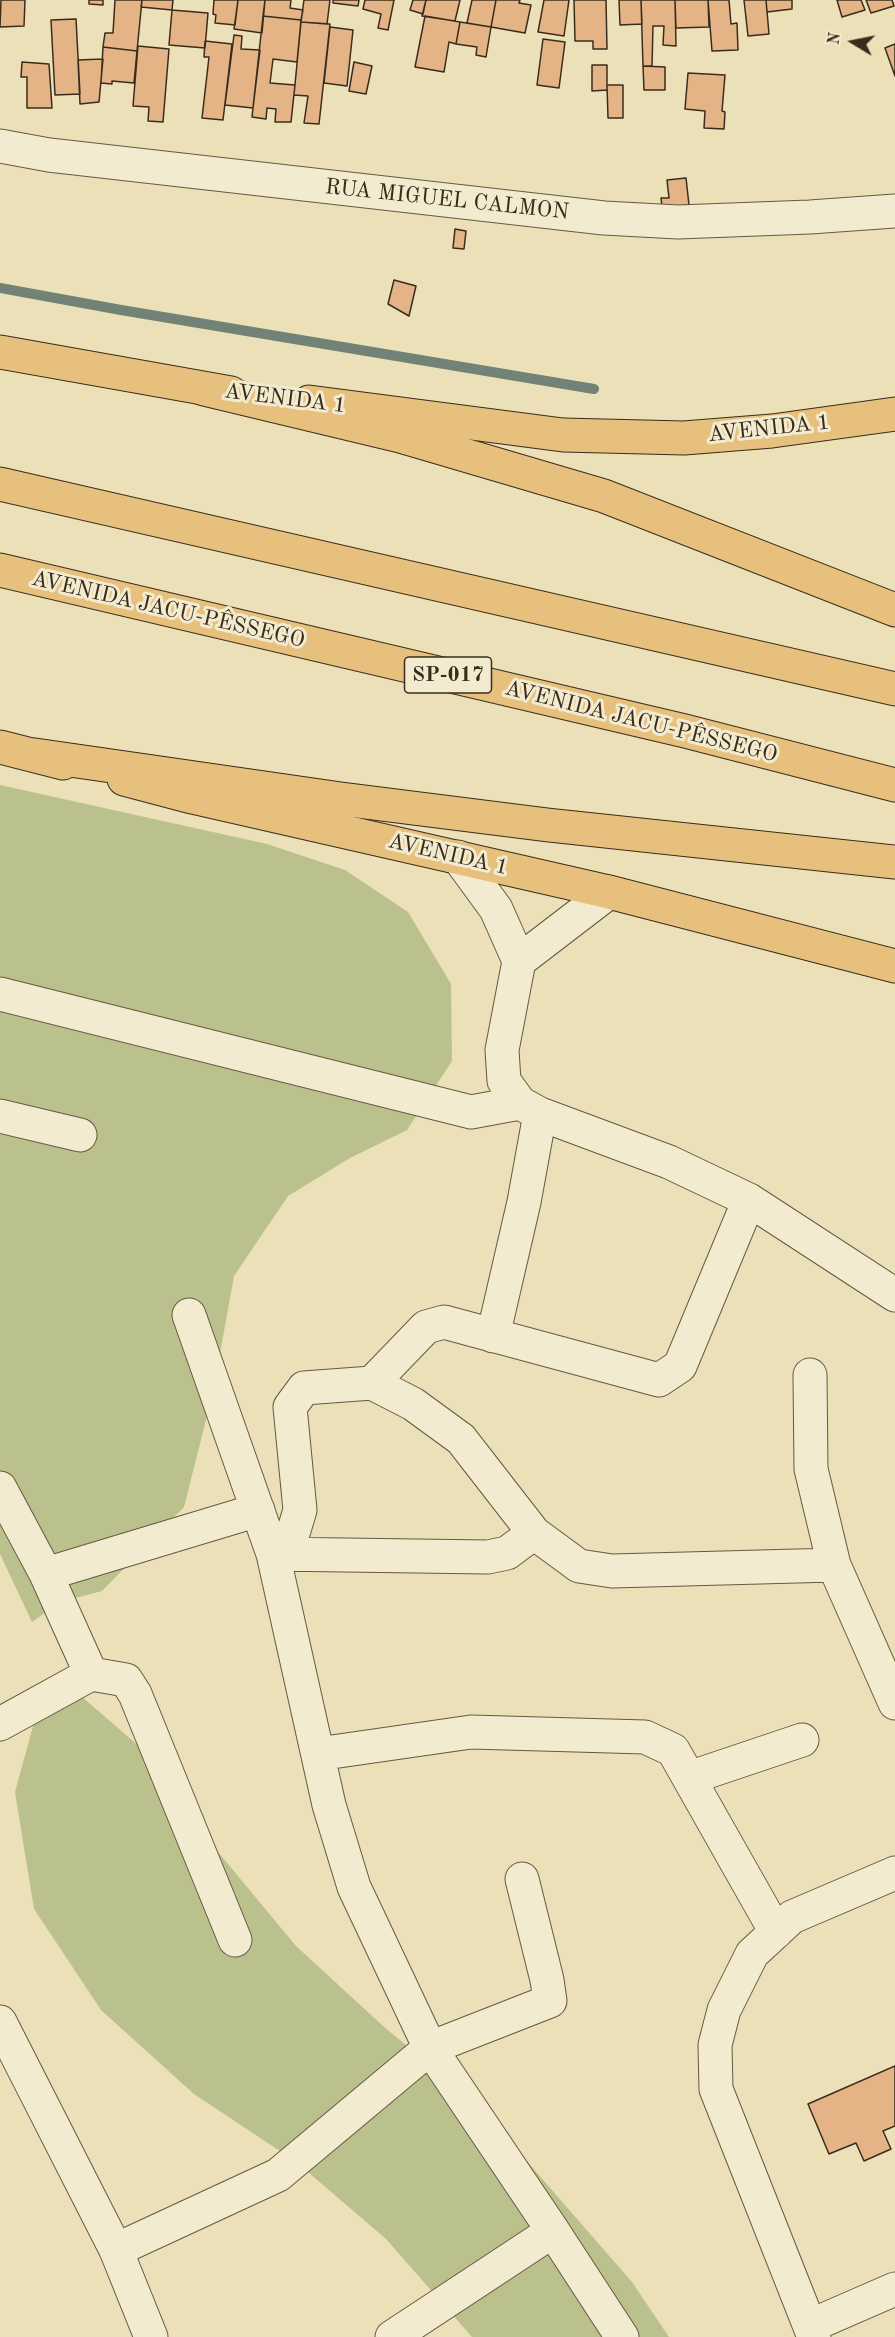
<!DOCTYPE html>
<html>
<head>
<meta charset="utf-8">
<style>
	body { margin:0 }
	#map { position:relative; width:895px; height:2337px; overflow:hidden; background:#ebe0b7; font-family:"Old Standard TT",serif }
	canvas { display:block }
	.north { position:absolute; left:823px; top:12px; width:60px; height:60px; -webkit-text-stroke:4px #f2ebd0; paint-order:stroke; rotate:280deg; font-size:16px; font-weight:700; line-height:24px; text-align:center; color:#3a2c1c }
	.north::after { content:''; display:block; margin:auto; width:21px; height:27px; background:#3a2c1c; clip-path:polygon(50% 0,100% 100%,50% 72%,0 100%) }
</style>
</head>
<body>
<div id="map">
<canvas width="895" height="2337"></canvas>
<div class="north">N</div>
</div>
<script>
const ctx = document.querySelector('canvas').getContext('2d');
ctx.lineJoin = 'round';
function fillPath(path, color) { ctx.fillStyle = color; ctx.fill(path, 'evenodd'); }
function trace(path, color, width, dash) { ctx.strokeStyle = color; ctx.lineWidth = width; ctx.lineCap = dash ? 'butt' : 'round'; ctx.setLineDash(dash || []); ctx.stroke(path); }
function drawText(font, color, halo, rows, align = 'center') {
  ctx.font = font + ' "Old Standard TT",serif'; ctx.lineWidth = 6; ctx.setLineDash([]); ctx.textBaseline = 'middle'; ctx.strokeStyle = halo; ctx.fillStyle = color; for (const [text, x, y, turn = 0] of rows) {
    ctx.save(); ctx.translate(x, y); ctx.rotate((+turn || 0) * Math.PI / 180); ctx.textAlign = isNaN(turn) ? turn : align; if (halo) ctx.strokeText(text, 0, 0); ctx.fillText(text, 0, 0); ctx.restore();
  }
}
fillPath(new Path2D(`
	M0,785L267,844L345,870L408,912L451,984L452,1061L407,1130L350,1158L288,1196L234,1276L213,1392L184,1507L102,1591L60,1602L32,1622L0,1554Z
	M67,1684L147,1753L218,1852L296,1946L383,2026L477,2104L632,2282L669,2337H472L386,2239L295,2161L194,2094L101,2010L34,1909L15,1792L40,1701Z`), '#bbc18c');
trace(new Path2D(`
	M0,288L121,310L594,389`), '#738277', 10);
const building = new Path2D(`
	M1,0H25L24,26L0,27Z
	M89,0H103V5L89,4Z
	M115,0H142L137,51L103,47L105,33H113Z
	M142,0H173L172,10L141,7Z
	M214,0H238L235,25L215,23L216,15L213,14Z
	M238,0H265L262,33L234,29Z
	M265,0H291L290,8L303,10L301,20L263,16Z
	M304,0H330L327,24L301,22Z
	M333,0H359L358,6L333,3Z
	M365,0H394L388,30L378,28L381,14L363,9Z
	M413,0H426L423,14L410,10Z
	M426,0H460L455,21L422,16Z
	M472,0H496L491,27L467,23Z
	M496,0H520L519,3L531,5L525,33L491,27Z
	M544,0H569L564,36L538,32Z
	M574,0H606L607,49H593V41H575Z
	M619,0H641L642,24L620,25Z
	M641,0H675L676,46L663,45L664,26H653L652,66H643Z
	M675,0H708L709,27L676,28Z
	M708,0H729L731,24L737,23L738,50L712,51Z
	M744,0H766L769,34L748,36Z
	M766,0H792V9L767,12Z
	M837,0H861L865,10L842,17Z
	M866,0H892L894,6L871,13Z
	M172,10L208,13L205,48L169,45Z
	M263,16L301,20L297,62L273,59L270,83L295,85L291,122H275L276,109L267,108L266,119L252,117Z
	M425,16L460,22L456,44L449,42L444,72L415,67Z
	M76,19L80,94L55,95L51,20Z
	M301,22L330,24L319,124L304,123L308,96L294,95Z
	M460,22L491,27L486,57L476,55L477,47L456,44Z
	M330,27L353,30L347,86L324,83Z
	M234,35L242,36L241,49L260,50L253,108L225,105Z
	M543,39L565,42L559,88L537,85Z
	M205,41L232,44L223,120L202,118L209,57H204Z
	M895,44V76L885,48Z
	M138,46L169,49L163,122L148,121L149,107L133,106Z
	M103,47L137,51L134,83L112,81V84L101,83Z
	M103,59L99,102L80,104L78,60Z
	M22,62L49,64L52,108H27V77H21Z
	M354,62L372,66L366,94L349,91Z
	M592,65H607V90L592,91Z
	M643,66L665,67V90H644Z
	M688,73L725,75L722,111L725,112L724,129L704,128L705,111L685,109Z
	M607,85H623V118H608Z
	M686,178L689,205L662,207L661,198H669L667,180Z
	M455,229L466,231L464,249L453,248Z
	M394,280L416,286L409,316L388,304Z
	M895,2066V2126L883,2131L891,2149L864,2161L856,2143L829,2154L808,2104Z`);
fillPath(building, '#e4b487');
trace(building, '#3a2c1c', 1.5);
const minor = new Path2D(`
	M0,146L49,155L604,218L678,222L810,217L895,211
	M458,857L496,909L519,961L502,1050L504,1081L520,1103L540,1114L669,1162L749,1200L895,1295
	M519,961L609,892
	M0,994L471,1112L520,1103
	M0,1116L80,1135
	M189,1315L273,1554L291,1540L300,1510L290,1407L304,1388L372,1383L426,1327L444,1322L659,1380L680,1366L749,1200
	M493,1336L524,1202L540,1114
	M810,1375L811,1469L834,1565L895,1703
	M372,1383L413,1404L461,1439L534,1533L507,1553L488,1557L273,1554L329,1805L354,1887L430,2048L550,2001L547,1980L522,1879
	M0,1488L46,1574L91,1674
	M534,1533L579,1566L612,1571L834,1565
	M46,1574L258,1510
	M0,1724L91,1674L126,1680L135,1694L235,1940
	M318,1754L471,1732L645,1737L673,1750L776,1932
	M689,1778L802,1740
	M0,2022L116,2250L151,2337
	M116,2250L278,2175L430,2048L553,2231
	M810,2326L895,2289
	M392,2337L553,2231L622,2337
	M814,2337L716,2089L715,2045L724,2010L752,1954L792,1917L895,1873`);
const major = new Path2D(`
	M0,352L231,393
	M309,402L563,435L684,438L772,431L895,414
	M0,747L63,763
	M124,779L192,797L609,892L895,966`);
const highway = new Path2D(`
	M204,389L400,436L604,496L895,610
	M0,484L895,689
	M0,570L685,731L895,785
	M35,755L341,799L548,825L895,862`);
trace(minor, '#665943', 35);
trace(major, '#3a2c1c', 35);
trace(highway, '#3a2c1c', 35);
trace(minor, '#f2ebd0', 33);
trace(major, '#e6c07c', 33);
trace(highway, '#e6c07c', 33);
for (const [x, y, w] of [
	[448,675,87]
]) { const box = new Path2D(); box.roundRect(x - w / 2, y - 18, w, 36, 4.5); ctx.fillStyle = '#f2ebd0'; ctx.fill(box); trace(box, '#3a2c1c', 1.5); }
drawText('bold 21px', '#3a2c1c', null, [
	["SP-017",448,675]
]);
drawText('22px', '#3a2c1c', '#f2ebd0', [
	["RUA MIGUEL CALMON",447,200,6],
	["AVENIDA 1",285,399,7],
	["AVENIDA 1",769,429,-6],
	["AVENIDA JACU-PÊSSEGO",168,610,13],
	["AVENIDA JACU-PÊSSEGO",641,722,14],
	["AVENIDA 1",448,855,13]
]);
</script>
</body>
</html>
